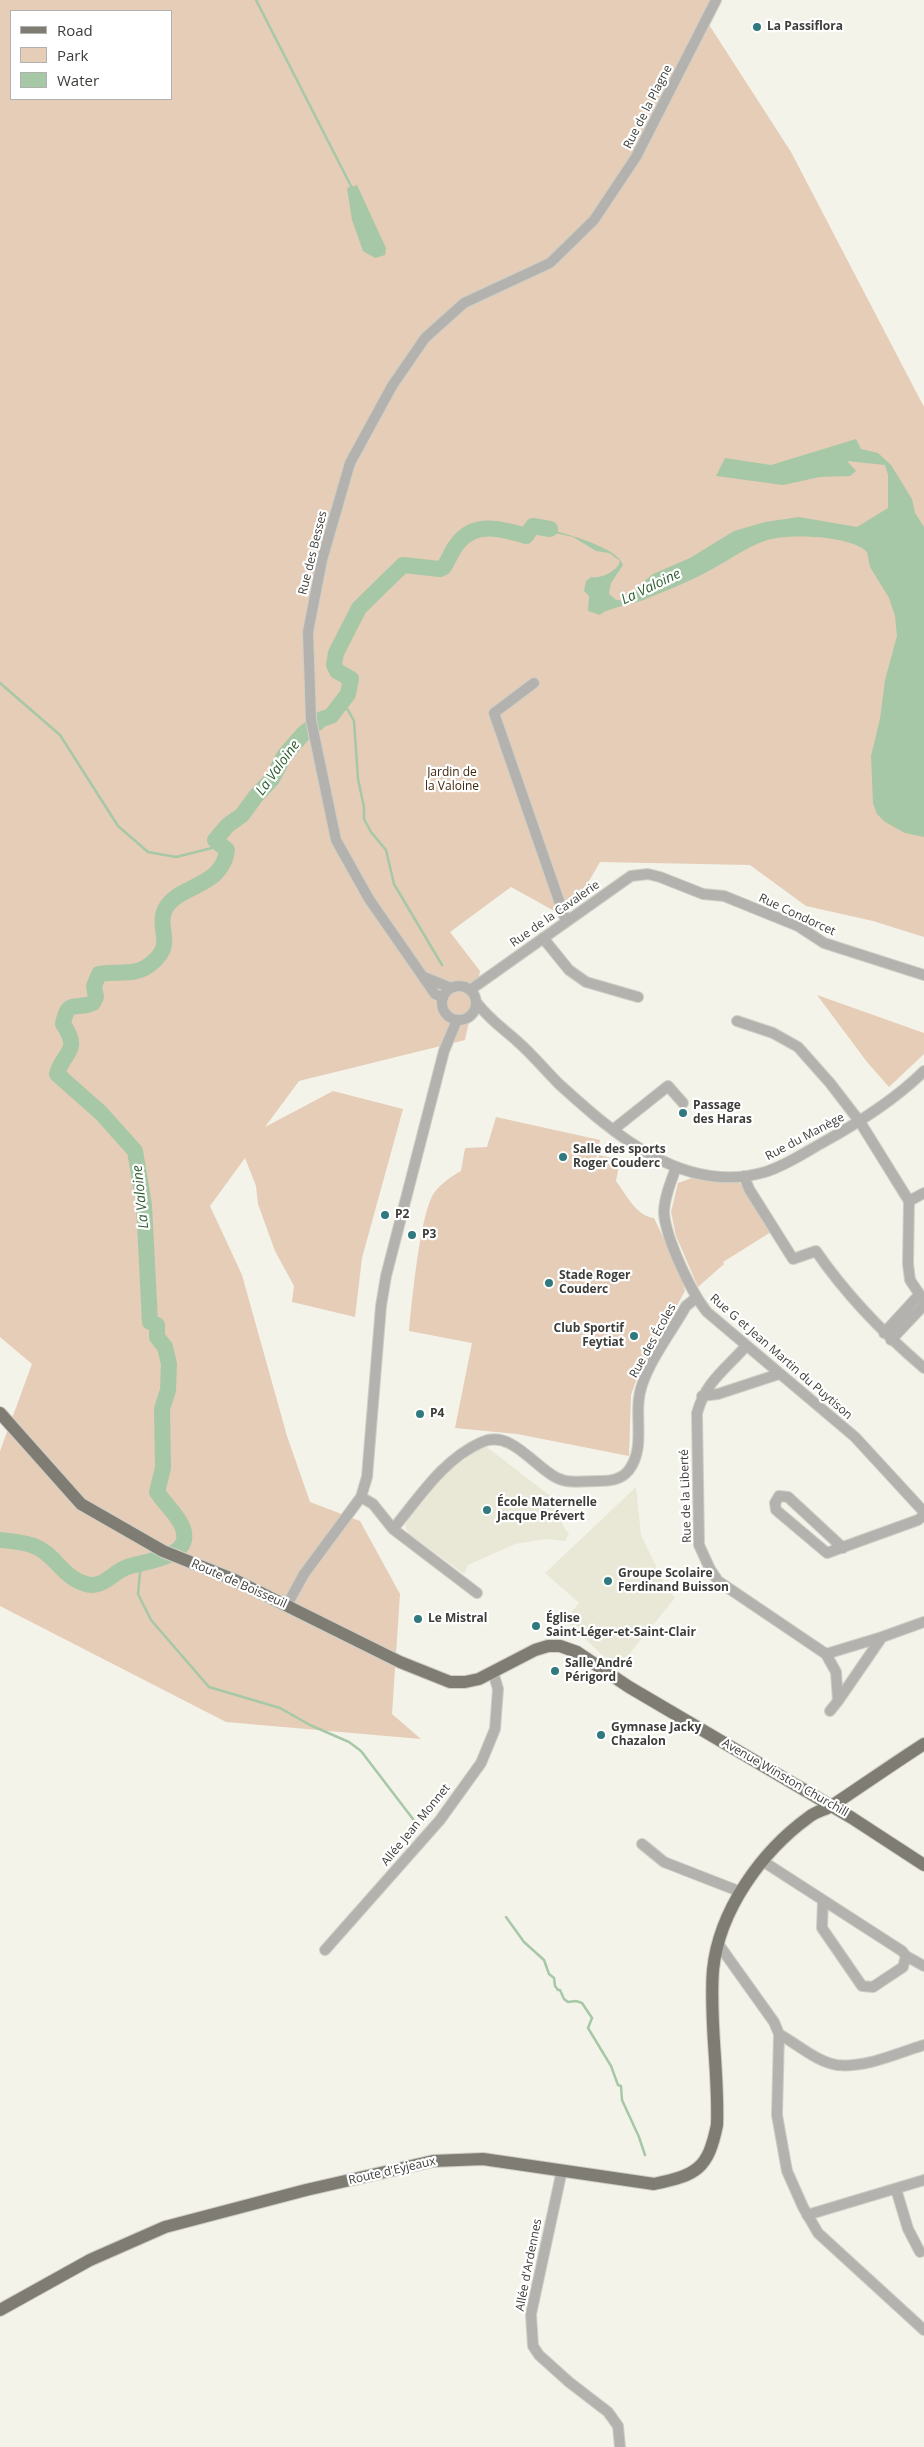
<!DOCTYPE html>
<html>
<head>
<meta charset="utf-8">
<style>
	body { margin:0 }
	#map { position:relative; width:924px; height:2447px; overflow:hidden; background:#f4f3e9; font-family:"Open Sans",sans-serif }
	canvas { display:block }
	.legend { position:absolute; left:10px; top:10px; width:162px; height:90px; box-sizing:border-box; background:#fff; border:1px solid #b1b1b0; margin:0; padding:6px 9px; list-style:none; font-size:15px; color:#3d3d39 }
	.legend li { display:flex; align-items:center; gap:10px; height:25px }
	.legend b { width:25px; border:1px solid #b1b1b0 }
</style>
</head>
<body>
<div id="map">
<canvas width="924" height="2447"></canvas>
<ul class="legend">
<li><b style="height:6px;background:#7f7c74"></b>Road</li>
<li><b style="height:14px;background:#e5cdb8"></b>Park</li>
<li><b style="height:14px;background:#a7c8a6"></b>Water</li>
</ul>
</div>
<script>
const ctx = document.querySelector('canvas').getContext('2d');
ctx.lineJoin = 'round';
function fillPath(path, color) { ctx.fillStyle = color; ctx.fill(path, 'evenodd'); }
function trace(path, color, width, dash) { ctx.strokeStyle = color; ctx.lineWidth = width; ctx.lineCap = dash ? 'butt' : 'round'; ctx.setLineDash(dash || []); ctx.stroke(path); }
function drawText(font, color, halo, rows, align = 'center') {
  ctx.font = font + ' "Open Sans",sans-serif'; ctx.lineWidth = 4.5; ctx.setLineDash([]); ctx.textBaseline = 'middle'; ctx.strokeStyle = halo; ctx.fillStyle = color; for (const [text, x, y, turn = 0] of rows) {
    ctx.save(); ctx.translate(x, y); ctx.rotate((+turn || 0) * Math.PI / 180); ctx.textAlign = isNaN(turn) ? turn : align; if (halo) ctx.strokeText(text, 0, 0); ctx.fillText(text, 0, 0); ctx.restore();
  }
}
fillPath(new Path2D(`
	M484,1445L557,1501L563,1526L569,1534L565,1541L546,1539L515,1544L468,1565L464,1574L409,1534L405,1526L408,1519L444,1475Z
	M636,1487L641,1535L667,1589L675,1598L617,1669L565,1620L579,1603L545,1573Z`), '#e9e8d6');
fillPath(new Path2D(`
	M0,0H715L706,20L791,152L924,407V937L873,921L806,906L750,865L600,862L574,907L558,913L511,887L450,932L480,971L465,1040L299,1081L265,1127L333,1091L403,1109L362,1258L355,1317L292,1302L294,1286L275,1251L258,1204L256,1186L245,1158L210,1206L242,1275L287,1436L310,1502L360,1521L400,1594L392,1714L421,1739L226,1722L0,1606V1451L32,1364L0,1337ZM11,11H171V99H11Z
	M817,995L924,1033V1054L889,1087L867,1062Z
	M496,1117L600,1140L596,1159H598L599,1155L620,1160L616,1181C626,1194 636,1216 654,1218L681,1275L685,1291L638,1375L631,1395L629,1456L517,1434L455,1428L472,1343L409,1331C412,1302 420,1213 434,1193C440,1184 452,1176 461,1171L465,1148L487,1147Z
	M692,1178L740,1183L771,1232L723,1262L724,1264L698,1287L676,1236L671,1212L678,1183Z`), '#e5cdb8');
fillPath(new Path2D(`
	M357,185L386,248L385,255L375,258L363,251L352,220L347,188Z
	M856,439L861,449L878,453L891,465L912,499L915,513L924,527V837L905,833L885,822L877,814L873,803L871,756L880,719L885,680L897,636L895,616L889,598L870,567L867,552C852,536 793,534 771,539C751,544 726,562 707,572C688,582 668,590 648,598C636,604 606,608 600,615L588,611L589,596L584,591L586,581L591,577C601,579 618,571 620,561L609,553L596,551L573,537L537,529L534,532V539L530,542C514,540 501,529 484,531C454,534 463,564 442,573L405,569L377,598L365,606L358,622L342,647L337,663L343,671L357,678L355,694L351,692L332,721L328,722L351,686V679L337,671L334,665L336,653L359,608L403,565L440,569L444,567C449,559 452,550 458,543C475,521 502,529 526,536L533,526H537C556,531 618,546 623,565L611,583L609,594L616,600L630,601L642,583L653,574L690,558L734,531L765,522L799,517L857,527L888,508V475L885,465L847,461L856,471L850,476L820,477L783,485L716,476L725,458L771,465Z
	M303,734L305,740L288,754L278,780L249,810L245,820L222,835L221,841L227,844L230,851L221,875L192,896L176,900L170,909L166,925L168,945L160,960L138,975L105,977L98,985L100,1000L94,1009L87,1011L73,1007L67,1021C74,1043 80,1049 61,1068L62,1074L106,1114L144,1156L140,1175L147,1201L149,1250L154,1273L153,1320L159,1334L170,1348L172,1368L164,1418L171,1466L160,1490L174,1508L188,1531L183,1551L179,1549V1543H183C183,1516 169,1512 157,1492L163,1468L162,1409L168,1390L169,1364L166,1350L150,1322L144,1205L135,1151L101,1113L57,1074C63,1051 82,1052 63,1024L68,1008C76,1004 84,1007 93,1003L96,996L94,986L99,974C120,970 135,978 153,962C175,943 154,923 168,905C186,883 222,886 227,850L215,840L228,825L242,815L256,796L272,779L284,756Z
	M0,1538C14,1541 26,1537 39,1540L45,1548L61,1560L83,1582H90L115,1575L133,1561L147,1560L155,1555L175,1562C161,1559 135,1561 123,1569C112,1577 103,1585 89,1585C68,1584 53,1557 37,1547C26,1541 9,1543 0,1538Z`), '#a7c8a6');
trace(new Path2D(`
	M256,0L352,188
	M0,683L60,735L118,826L148,852L176,857L220,846
	M342,704L348,710L354,721L358,779L364,807V819L371,832L386,850L394,884L442,965
	M141,1563L138,1594L151,1620L209,1687L280,1708L310,1725L349,1742L361,1751L416,1823
	M506,1917L524,1942L544,1960L549,1974L554,1978L555,1986L558,1990H560L564,1999L568,2002L576,2001L582,2003L592,2018L588,2028L611,2066L618,2085L621,2086L622,2100L639,2137L645,2155`), '#a7c8a6', 2.5);
trace(new Path2D(`
	M0,1540C11,1541 24,1542 34,1546C54,1553 64,1579 86,1584C103,1589 113,1572 127,1567C145,1561 196,1558 182,1526C176,1513 165,1504 157,1492L163,1468L162,1409L168,1390L169,1364L165,1347L157,1337V1325L150,1322L144,1205L135,1151L101,1113L57,1074C63,1051 82,1052 63,1024C68,997 76,1011 93,1003L96,997L94,986L99,974C120,970 135,978 153,962C175,943 157,930 164,912C174,884 222,890 227,850L215,840L228,825L242,815L256,796L272,779L284,756L303,734L322,719L331,716L348,694L351,679L337,671L334,665L336,653L359,608L403,565L440,569L444,567C449,559 452,550 458,543C475,521 502,529 526,536L533,526L550,529`), '#a7c8a6', 16);
const minor = new Path2D(`
	M534,683L494,713L566,921
	M543,938L569,970L586,982L638,997
	M424,977L451,988
	M442 1003a17 17 0 1 1 34 0a17 17 0 1 1-34 0Z
	M470,990L631,876L648,874L660,877L703,894L724,896L798,926L824,943L924,975
	M443,998L435,994L369,899L336,840L311,720L308,632L322,560L350,463L392,386L425,338L464,303L550,263L594,220L636,157L716,0
	M476,1002C490,1020 500,1026 517,1041C532,1054 545,1070 559,1084C614,1134 684,1196 765,1172C785,1166 804,1153 822,1143C858,1123 895,1100 924,1071
	M737,1021L773,1033L798,1047L830,1083L860,1122L909,1201L908,1264L910,1280L924,1301
	M614,1129L668,1086L683,1103
	M676,1168C671,1181 664,1198 664,1213C666,1239 691,1292 707,1312L855,1437L924,1512
	M744,1176L749,1189L793,1259L816,1251C847,1296 883,1333 924,1368
	M909,1201L924,1193
	M884,1333L919,1295
	M891,1340L924,1305
	M746,1346C725,1370 706,1381 697,1413L699,1545L710,1569L718,1581L826,1654
	M702,1396L718,1394L779,1374
	M361,1497L373,1504L393,1529L477,1593
	M393,1529C419,1498 443,1459 482,1442C511,1429 534,1467 557,1478C569,1484 585,1481 598,1481C610,1481 621,1480 629,1470C647,1446 632,1413 642,1385C651,1358 672,1331 686,1306L696,1298
	M843,1548L788,1497L779,1496L775,1503L776,1510L827,1553L846,1546L918,1520L924,1515
	M287,1605L304,1574L361,1497L367,1477L381,1306L386,1276L444,1051L457,1020
	M882,1637L924,1622
	M830,1711L838,1701L836,1672L826,1654L882,1637L838,1701
	M642,1844L664,1862L741,1892
	M764,1862L902,1951L906,1956L903,1967L873,1987L862,1986L822,1928L823,1901
	M719,1945L774,2022L779,2034L777,2115L787,2171L803,2207L818,2233L924,2330
	M325,1950L440,1820L481,1763L495,1729L498,1689L493,1672
	M906,1956L924,1966
	M779,2034C797,2044 817,2062 837,2065C867,2068 897,2053 924,2045
	M562,2170L531,2314L533,2346L539,2355L569,2382L608,2412L618,2426L620,2447
	M896,2189L908,2229L920,2252
	M807,2215L924,2180`);
const major = new Path2D(`
	M0,1413L81,1504L163,1551L235,1580L400,1662L450,1682H465L479,1679L535,1650L548,1646H560L577,1652L629,1687L852,1818L924,1865
	M0,2310L90,2260L165,2227L306,2190L433,2161L483,2159L654,2184C697,2175 708,2169 717,2125C719,2073 709,2021 713,1970C719,1910 762,1851 809,1817C816,1811 826,1810 833,1805C863,1785 893,1764 924,1744`);
trace(minor, '#cfcfc6', 12);
trace(major, '#cfcfc6', 14);
trace(minor, '#b4b2ae', 10);
trace(major, '#7f7c74', 12);
for (const [x, y, r, color] of [
	[757,27,5,"#30797f"],
	[683,1113,5,"#30797f"],
	[563,1157,5,"#30797f"],
	[385,1215,5,"#30797f"],
	[412,1235,5,"#30797f"],
	[549,1283,5,"#30797f"],
	[634,1336,5,"#30797f"],
	[420,1414,5,"#30797f"],
	[487,1510,5,"#30797f"],
	[608,1581,5,"#30797f"],
	[418,1619,5,"#30797f"],
	[536,1626,5,"#30797f"],
	[555,1671,5,"#30797f"],
	[601,1735,5,"#30797f"]
]) { const dot = new Path2D(); dot.arc(x, y, r, 0, 2 * Math.PI); ctx.fillStyle = color; ctx.fill(dot); trace(dot, '#fff', 2); }
drawText('bold 12px', '#3d3d39', '#fff', [
	["La Passiflora",767,27],
	["Passage",693,1106],
	["des Haras",693,1120],
	["Salle des sports",573,1150],
	["Roger Couderc",573,1164],
	["P2",395,1215],
	["P3",422,1235],
	["Stade Roger",559,1276],
	["Couderc",559,1290],
	["Club Sportif",624,1329,"right"],
	["Feytiat",624,1343,"right"],
	["P4",430,1414],
	["École Maternelle",497,1503],
	["Jacque Prévert",497,1517],
	["Groupe Scolaire",618,1574],
	["Ferdinand Buisson",618,1588],
	["Le Mistral",428,1619],
	["Église",546,1619],
	["Saint-Léger-et-Saint-Clair",546,1633],
	["Salle André",565,1664],
	["Périgord",565,1678],
	["Gymnase Jacky",611,1728],
	["Chazalon",611,1742]
], 'left');
drawText('12px', '#3d3d39', '#fff', [
	["Rue de la Plagne",648,107,-63],
	["Rue des Besses",313,553,-76],
	["Rue de la Cavalerie",555,914,-35],
	["Rue Condorcet",797,915,25],
	["Rue du Manège",805,1137,-28],
	["Rue des Écoles",653,1341,-61],
	["Rue G et Jean Martin du Puytison",781,1357,41],
	["Rue de la Liberté",686,1496,-92],
	["Route de Boisseuil",239,1584,24],
	["Avenue Winston Churchill",785,1778,30],
	["Allée Jean Monnet",416,1825,-51],
	["Route d'Eyjeaux",392,2171,-13],
	["Allée d'Ardennes",529,2265,-79]
]);
drawText('12px', '#3f260c', '#fff', [
	["Jardin de",452,773],
	["la Valoine",452,787]
]);
drawText('italic 14px', '#2e5d2f', '#fff', [
	["La Valoine",651,587,-26],
	["La Valoine",278,768,-54],
	["La Valoine",141,1197,-96]
]);
</script>
</body>
</html>
